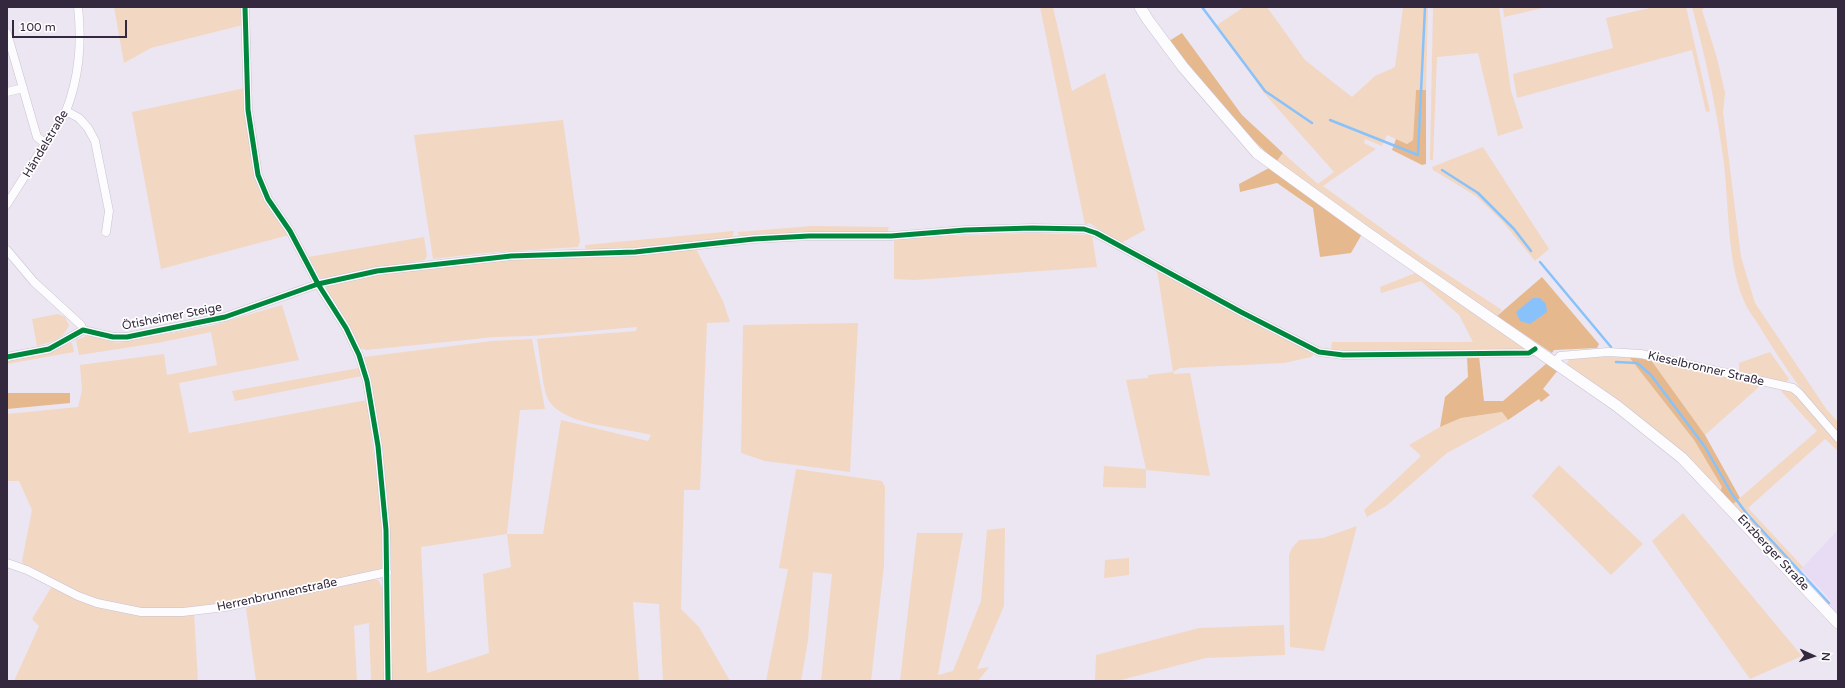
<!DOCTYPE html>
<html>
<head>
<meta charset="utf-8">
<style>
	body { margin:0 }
	#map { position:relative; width:1845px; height:688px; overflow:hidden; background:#ece6f2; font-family:"Varela Round",sans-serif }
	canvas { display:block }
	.frame { position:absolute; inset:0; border:8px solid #33283d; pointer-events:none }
	.north { position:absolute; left:1793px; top:636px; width:40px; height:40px; -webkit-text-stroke:3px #fff; paint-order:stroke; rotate:93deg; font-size:11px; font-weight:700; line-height:16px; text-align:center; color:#33283d }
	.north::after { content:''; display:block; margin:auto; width:14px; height:18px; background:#33283d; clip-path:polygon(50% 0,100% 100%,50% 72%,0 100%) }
	.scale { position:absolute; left:12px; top:20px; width:115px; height:18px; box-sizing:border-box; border:2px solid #33283d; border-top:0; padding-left:5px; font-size:12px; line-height:14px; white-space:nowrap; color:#33283d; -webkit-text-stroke:3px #fff; paint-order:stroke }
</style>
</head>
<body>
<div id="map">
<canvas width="1845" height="688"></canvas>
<div class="frame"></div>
<div class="north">N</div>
<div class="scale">100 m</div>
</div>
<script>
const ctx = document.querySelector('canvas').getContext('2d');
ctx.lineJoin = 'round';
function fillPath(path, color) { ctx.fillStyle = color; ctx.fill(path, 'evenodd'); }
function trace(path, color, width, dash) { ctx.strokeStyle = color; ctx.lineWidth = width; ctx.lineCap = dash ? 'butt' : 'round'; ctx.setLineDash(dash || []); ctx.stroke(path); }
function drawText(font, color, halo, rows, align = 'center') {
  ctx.font = font + ' "Varela Round",sans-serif'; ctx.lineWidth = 3.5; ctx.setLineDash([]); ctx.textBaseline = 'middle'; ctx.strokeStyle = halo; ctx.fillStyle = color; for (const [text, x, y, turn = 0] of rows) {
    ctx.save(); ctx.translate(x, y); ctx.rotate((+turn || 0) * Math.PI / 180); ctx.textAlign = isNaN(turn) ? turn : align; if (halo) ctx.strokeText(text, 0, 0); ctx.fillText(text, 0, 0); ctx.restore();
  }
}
fillPath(new Path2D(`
	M1838,530V617L1827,605L1831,601L1801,569Z`), '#e8dcf5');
fillPath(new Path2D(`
	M114,7H241L243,25L151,48L124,63Z
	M1040,7H1053L1072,91L1105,73L1145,230L1121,243L1089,223L1085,225Z
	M1244,7H1267L1305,60L1352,97L1375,76L1395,67L1403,7H1428L1426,90L1416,91L1413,140L1407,144L1387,135L1382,146L1365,139L1364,143L1376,149L1323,186L1424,259L1502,310L1497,316L1315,191L1276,162L1283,153L1318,184L1334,172L1264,93L1217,25Z
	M1433,7H1499L1511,91L1523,128L1498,136L1478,53L1437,57L1433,160H1430Z
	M1503,7H1547L1504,17Z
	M1654,7H1686L1710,111L1706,112L1692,50L1517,98L1513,74L1613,48L1606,18Z
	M1692,7H1705L1702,10L1717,58L1725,93L1723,112L1741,257L1755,303L1827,410L1838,422V433C1809,403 1783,365 1761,329C1756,320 1748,311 1744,301C1727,262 1729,206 1724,164C1717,110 1706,59 1692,7Z
	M245,88L263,197L277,219L289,235L161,269L132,112Z
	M563,120L580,241L578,247L485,253L433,259L414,135Z
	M1483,147L1549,249L1535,261L1502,221L1476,196L1433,170L1432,167Z
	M812,226L889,227L887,233L739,237L738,232Z
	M734,231L732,238L636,249L586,251L585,245Z
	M1032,233L1092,235L1097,267L915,280L894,279V241L898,238Z
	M424,237L427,256L425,260L321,279L308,257Z
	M696,249L723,301L730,322L707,323L700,490H684L681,609L699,627L730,681H663L659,604L633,602L639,681H392C391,619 393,557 387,495C382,449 373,403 364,357L492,341L532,339L545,409L520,410L507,534H543L561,420L648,441L651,435C623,427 559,426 547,397C542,384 540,354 537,339L636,331L637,327L531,336L495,337L366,350L360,348L326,289L327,286L382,273L524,258ZM507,534L511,567L483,574L489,653L427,673L421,547Z
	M1157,270L1270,332L1313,352V355L1311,357L1284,363L1180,368L1173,372L1174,374L1190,373L1210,476L1146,470V488L1103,487L1104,466L1146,469L1126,380L1148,378V375L1173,372Z
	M1418,272L1528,348L1526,351H1348L1331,350L1332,342H1473L1459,315L1421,281L1381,293L1380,287Z
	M282,305L299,360L179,383L189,433L367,400L382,520L384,564L381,570C288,586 191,628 97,600C79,594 63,586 47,577L46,574L25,567L22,561L32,510L19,481H7V414L78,407L82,390L80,365L164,354L167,375L217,365L211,332L157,343L79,355L76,340L89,335L117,343L210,326Z
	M58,314L65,317L69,325C63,340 51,342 37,346L32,319Z
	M858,323L850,472L765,461L741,453L743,325Z
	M70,343H72L74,352L7,364V361L49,353Z
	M1770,352L1789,379L1786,383L1739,371V363Z
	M1603,355L1629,357L1694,440L1722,487L1720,491L1568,366L1567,363L1570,358Z
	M1651,360L1760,386L1705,435Z
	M359,368L362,376L235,401L232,391Z
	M1785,389L1794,393L1838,440V451L1825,439L1748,508L1803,567L1797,573L1733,504L1817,431L1781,391Z
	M1502,412L1508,420L1447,453L1386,506L1367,517L1364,510L1421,456L1409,445L1440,427L1461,418Z
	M1559,465L1643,544L1611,575L1532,496Z
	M796,469L882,481L885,487L884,565L871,681H821L832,574L813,572L808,640L801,681H766L788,569L779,568Z
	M1683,513L1802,656L1750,679L1652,541Z
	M1357,526L1324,651L1290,647L1289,555L1292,548L1299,540L1323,538Z
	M1005,528L1004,606L977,669L989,667L978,681H900L917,533H963L938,675L953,671L981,601L987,530Z
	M1129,558V575L1104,578L1105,560Z
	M368,579L378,580L383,589L385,681H371L369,623L354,626L357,681H256L246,608Z
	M52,586L98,605L194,613L198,681H14L39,626L32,619Z
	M1284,625L1285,655L1206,658L1117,681H1095L1096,655L1199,628Z`), '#f2d7c3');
fillPath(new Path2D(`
	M1182,33L1242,115L1283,153L1276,162L1240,127L1169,41Z
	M1416,90H1426V164L1422,165L1392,150L1396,139L1407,144L1413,140Z
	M1269,168L1362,234L1351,253L1320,257L1313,208L1277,183L1240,192L1239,184Z
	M1542,277L1599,344L1597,348L1554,350L1552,353L1497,316Z
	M1479,356L1484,401H1503L1547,363L1558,370L1543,389L1550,395L1541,402L1539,399L1508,420L1502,412L1461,418L1440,427L1445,397L1468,377L1467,357Z
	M1629,357L1651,360L1705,435L1740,498L1733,504L1720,491L1722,487L1694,440Z
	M7,393H70V403L7,409Z`), '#e5b98d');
fillPath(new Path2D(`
	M1533,298H1540L1546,304L1547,312L1530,324L1520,321L1516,312Z`), '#89c2fa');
trace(new Path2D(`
	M1202,7L1265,91L1312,123
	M1330,120L1418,155L1425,7
	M1442,170L1478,193L1514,229L1531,251
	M1540,262L1611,347
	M1616,362L1637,363L1651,375L1705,447L1732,494L1747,514L1829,603`), '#89c2fa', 2.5);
const street = new Path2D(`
	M245,7L248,110L258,175L268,199L290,231L318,284L346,328L359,355L367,381L378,446L386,530L388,681
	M7,33L37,137L46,144
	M7,92L23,88
	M66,111L79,118L88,128L95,141L109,211L106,232
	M7,204L66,111C79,78 82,42 78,7
	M7,250L34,282L81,325L83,330
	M7,357L49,349L83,330L113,337H127L225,317L318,284L377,271L511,256L635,252L754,239L809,236H891L965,230L1032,228L1084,229L1096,233L1241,312L1319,352L1343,355L1529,353L1535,349
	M1555,362L1560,356L1608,352L1641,354L1793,388L1799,393L1838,438
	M7,563L27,570L78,596L97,603L141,612H183L225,607L387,572`);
const secondary = new Path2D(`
	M1140,7L1148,20L1183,67L1257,153L1366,232L1617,406L1682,458L1838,623`);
trace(street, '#cac2d2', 9);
trace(secondary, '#cac2d2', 12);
trace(street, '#fcfbfd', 8);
trace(secondary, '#fcfbfd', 11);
trace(new Path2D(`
	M245,7L248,110L258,175L268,199L290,231L318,284L346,328L359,355L367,381L378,446L386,530L388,681
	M7,357L49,349L83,330L113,337H127L225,317L318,284L377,271L511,256L635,252L754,239L809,236H891L965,230L1032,228L1084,229L1096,233L1241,312L1319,352L1343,355L1529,353L1535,349`), '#00873e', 5);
drawText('12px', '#33283d', '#fff', [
	["Händelstraße",46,144,-59],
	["Ötisheimer Steige",172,317,-11],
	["Kieselbronner Straße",1706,369,13],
	["Enzberger Straße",1773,553,47],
	["Herrenbrunnenstraße",277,595,-12]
]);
</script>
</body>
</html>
